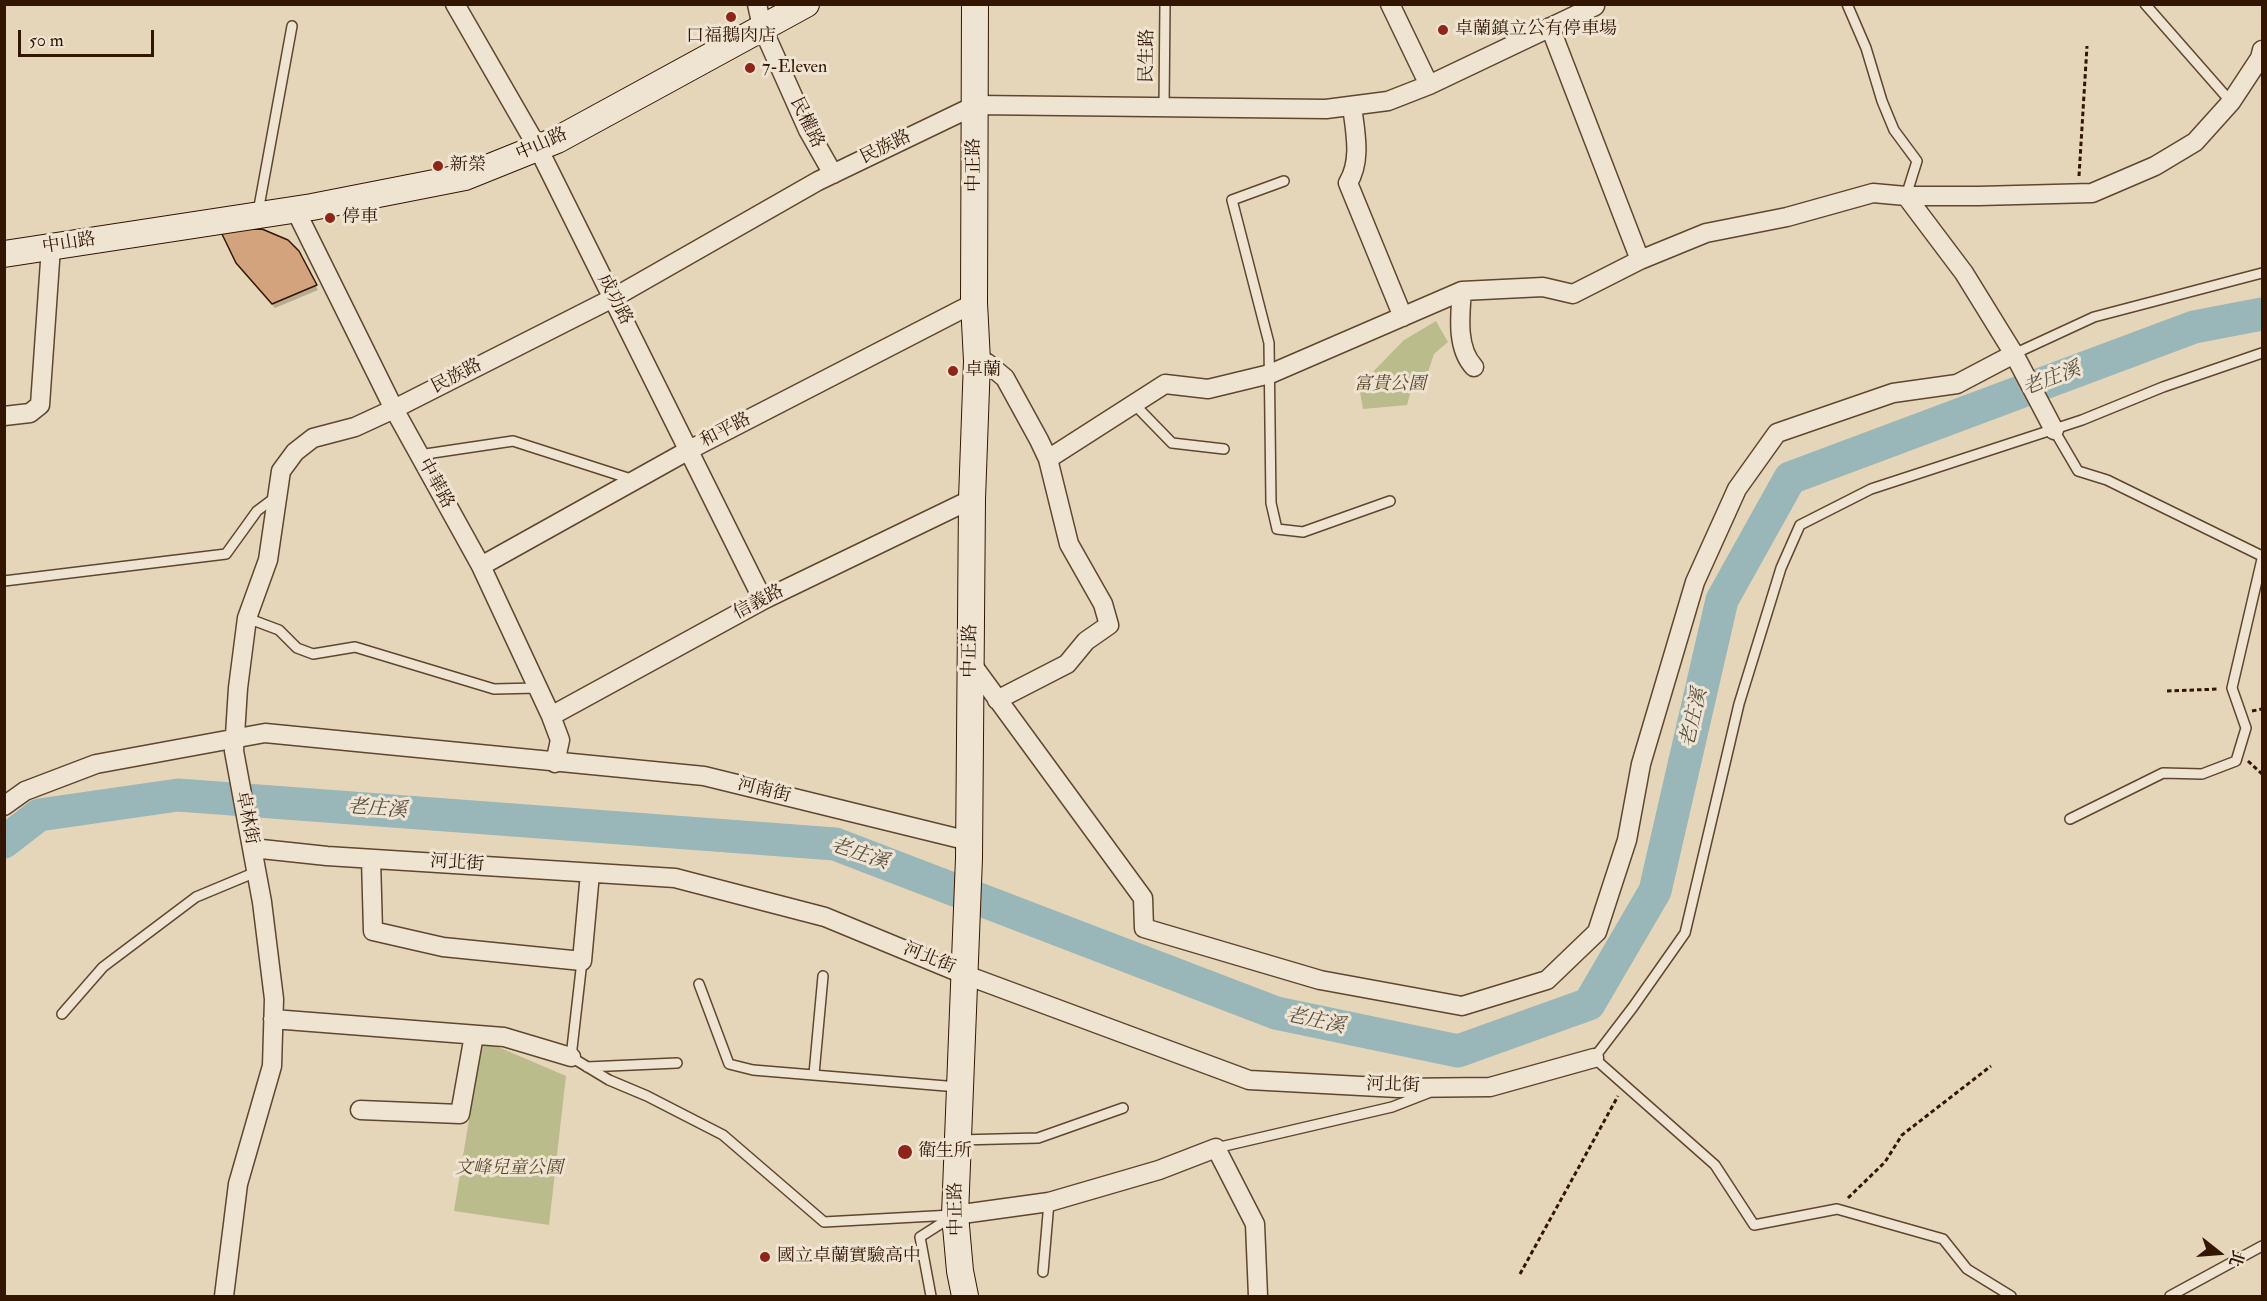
<!DOCTYPE html>
<html>
<head>
<meta charset="utf-8">
<style>
	body { margin:0 }
	#map { position:relative; width:2267px; height:1301px; overflow:hidden; background:#e6d6b9; font-family:"IM FELL Double Pica","Noto Serif TC",serif }
	canvas { display:block }
	.frame { position:absolute; inset:0; border:6px solid #321600; pointer-events:none }
	.north { position:absolute; left:2189px; top:1223px; width:60px; height:60px; -webkit-text-stroke:4px #efe4d2; paint-order:stroke; rotate:107deg; font-size:16px; font-weight:700; line-height:24px; text-align:center; color:#321600 }
	.north::after { content:''; display:block; margin:auto; width:21px; height:27px; background:#321600; clip-path:polygon(50% 0,100% 100%,50% 72%,0 100%) }
	.scale { position:absolute; left:18px; top:30px; width:136px; height:27px; box-sizing:border-box; border:3px solid #321600; border-top:0; padding-left:8px; font-size:18px; line-height:21px; white-space:nowrap; color:#321600; -webkit-text-stroke:4px #efe4d2; paint-order:stroke }
</style>
</head>
<body>
<div id="map">
<canvas width="2267" height="1301"></canvas>
<div class="frame"></div>
<div class="north">北</div>
<div class="scale">50 m</div>
</div>
<script>
const ctx = document.querySelector('canvas').getContext('2d');
ctx.lineJoin = 'round';
function fillPath(path, color) { ctx.fillStyle = color; ctx.fill(path, 'evenodd'); }
function trace(path, color, width, dash) { ctx.strokeStyle = color; ctx.lineWidth = width; ctx.lineCap = dash ? 'butt' : 'round'; ctx.setLineDash(dash || []); ctx.stroke(path); }
function drawText(font, color, halo, rows, align = 'center') {
  ctx.font = font + ' "IM FELL Double Pica","Noto Serif TC",serif'; ctx.lineWidth = 6; ctx.setLineDash([]); ctx.textBaseline = 'middle'; ctx.strokeStyle = halo; ctx.fillStyle = color; for (const [text, x, y, turn = 0] of rows) {
    ctx.save(); ctx.translate(x, y); ctx.rotate((+turn || 0) * Math.PI / 180); ctx.textAlign = isNaN(turn) ? turn : align; if (halo) ctx.strokeText(text, 0, 0); ctx.fillText(text, 0, 0); ctx.restore();
  }
}
fillPath(new Path2D(`
	M1436,321L1448,342L1434,354L1428,372L1413,384L1407,405L1363,409L1359,386L1404,340Z
	M482,1040L566,1076L549,1225L454,1211Z`), '#bbbc8b');
fillPath(new Path2D(`
	M298,252L318,290L275,308L241,267Z`), '#0003');
trace(new Path2D(`
	M4,842L39,815L178,795L835,844L1276,1013L1458,1051L1589,1004L1655,891L1722,600L1790,478L2194,327L2262,314`), '#99b7b8', 33);
const building = new Path2D(`
	M262,229L288,240L299,251L317,285L272,304L236,263L220,230Z`);
fillPath(building, '#d2a37d');
trace(building, '#321600', 1.5);
const lane = new Path2D(`
	M1847,4L1866,48L1882,101L1894,130L1917,161L1906,196
	M2145,4L2231,102
	M1164,107L1165,4
	M1284,181L1232,200L1269,343L1271,503L1277,529L1303,532L1390,501
	M258,212L292,26
	M2014,354L2094,317L2262,273
	M1134,404L1172,443L1224,449
	M2054,430L2078,471L2107,480L2262,556
	M419,455L513,441L634,480
	M4,581L226,554L257,511L277,496
	M247,618L279,630L297,648L313,654L355,647L494,689L537,688
	M2070,819L2163,773L2202,774L2236,761L2246,728L2232,688L2262,559
	M582,961L571,1057L609,1080L647,1096L723,1135L824,1222L952,1215
	M699,984L729,1064L753,1070L958,1087
	M62,1014L103,967L196,897L256,872
	M587,1067L677,1063
	M814,1074L823,976
	M959,1140L1038,1138L1123,1108
	M1216,1148L1392,1107L1428,1093
	M1043,1272L1049,1202
	M931,1296L920,1237L953,1216
	M2011,1296L1967,1269L1943,1239L1837,1209L1754,1225L1715,1165L1594,1058L1633,1007L1685,933L1739,704L1781,568L1800,525L1871,489L2082,420L2163,387L2262,353
	M2170,1296L2262,1246`);
const street = new Path2D(`
	M455,4L538,148L763,600
	M757,4L762,27L808,130L833,174
	M1390,4L1429,85
	M1550,27L1640,260
	M1352,106C1355,131 1362,160 1348,183L1403,317
	M1906,196L1964,273L2014,354L2054,430
	M295,209L394,409L481,566L551,716L560,740L555,763
	M1462,291C1460,315 1456,348 1474,367
	M977,361L987,363L1005,378L1039,440L1048,459L1069,544L1103,604L1109,625L1086,641L1067,664L997,700
	M4,416L30,413L40,405L51,247
	M1048,459L1165,384L1208,389L1270,374L1462,291L1543,287L1573,294L1640,260L1706,233L1787,217L1873,193L1906,196H1979L2092,193L2155,166L2195,142L2231,102L2260,58L2262,50
	M481,566L689,450L974,303
	M971,663L1143,898L1144,928L1320,980L1462,1006L1547,980L1597,932L1627,840L1641,764L1695,582L1737,489L1777,433L1893,393L1957,384L2014,354
	M551,716L763,600L972,499
	M4,806L25,791L96,764L265,733L704,776L969,841
	M252,848L327,856L675,878L825,917L963,974L1249,1080L1398,1088L1490,1087L1594,1058
	M371,859L373,931L443,947L582,961L590,873
	M273,1019L504,1037L571,1057
	M360,1110L460,1114L474,1035
	M955,1215L1049,1202L1159,1170L1216,1148L1255,1224L1258,1296
	M224,1296L238,1184L272,1066L274,999L262,902L234,751L238,688L247,618L268,560L281,471L295,452L313,438L355,427L394,409L613,298L818,181L976,105L1326,109L1388,101L1429,85L1595,6`);
const secondary = new Path2D(`
	M4,254L312,207L465,177L557,140L806,4
	M965,1296L960,1271L955,1215L969,858L972,499L977,361L974,303L975,4`);
trace(lane, '#5f462e', 12);
trace(street, '#5f462e', 21);
trace(secondary, '#321600', 28);
trace(new Path2D(`
	M2079,176L2087,46
	M2167,691L2219,689
	M2252,711L2262,709
	M2248,761L2262,774
	M1848,1198L1885,1162L1902,1135L1991,1066
	M1520,1274L1618,1096`), '#321600', 3, [4.5, 3]);
trace(lane, '#efe4d2', 9);
trace(street, '#efe4d2', 18);
trace(secondary, '#efe4d2', 26);
for (const [x, y, r, color] of [
	[731,17,6,"#8f2418"],
	[1443,30,6,"#8f2418"],
	[750,68,6,"#8f2418"],
	[438,166,6,"#8f2418"],
	[330,218,6,"#8f2418"],
	[953,371,6,"#8f2418"],
	[905,1152,8,"#8f2418"],
	[765,1257,6,"#8f2418"]
]) { const dot = new Path2D(); dot.arc(x, y, r, 0, 2 * Math.PI); ctx.fillStyle = color; ctx.fill(dot); trace(dot, '#efe4d2', 2); }
drawText('18px', '#321600', '#efe4d2', [
	["卓蘭鎮立公有停車場",1455,30],
	["口福鵝肉店",731,37,"center"],
	["7-Eleven",762,68],
	["新榮",450,166],
	["停車",342,218],
	["卓蘭",965,371],
	["衛生所",918,1152],
	["國立卓蘭實驗高中",777,1257]
], 'left');
drawText('18px', '#321600', '#efe4d2', [
	["民生路",1148,56,-89],
	["民權路",806,123,64],
	["中山路",542,145,-24],
	["民族路",886,148,-26],
	["中正路",975,165,-90],
	["中山路",69,244,-9],
	["成功路",614,300,63],
	["民族路",457,377,-27],
	["和平路",726,431,-27],
	["中華路",435,484,61],
	["信義路",759,603,-27],
	["中正路",971,651,-89],
	["河南街",764,791,14],
	["卓林街",246,818,79],
	["河北街",457,864,4],
	["河北街",929,959,22],
	["河北街",1393,1086,2],
	["中正路",957,1209,-91]
]);
drawText('italic 18px', '#5b482a', '#efe4d2', [
	["富貴公園",1390,385],
	["文峰兒童公園",509,1169]
]);
drawText('italic 20px', '#564e40', '#efe4d2', [
	["老庄溪",2052,380,-21],
	["老庄溪",1695,718,-77],
	["老庄溪",377,810,4],
	["老庄溪",859,855,18],
	["老庄溪",1315,1022,12]
]);
</script>
</body>
</html>
